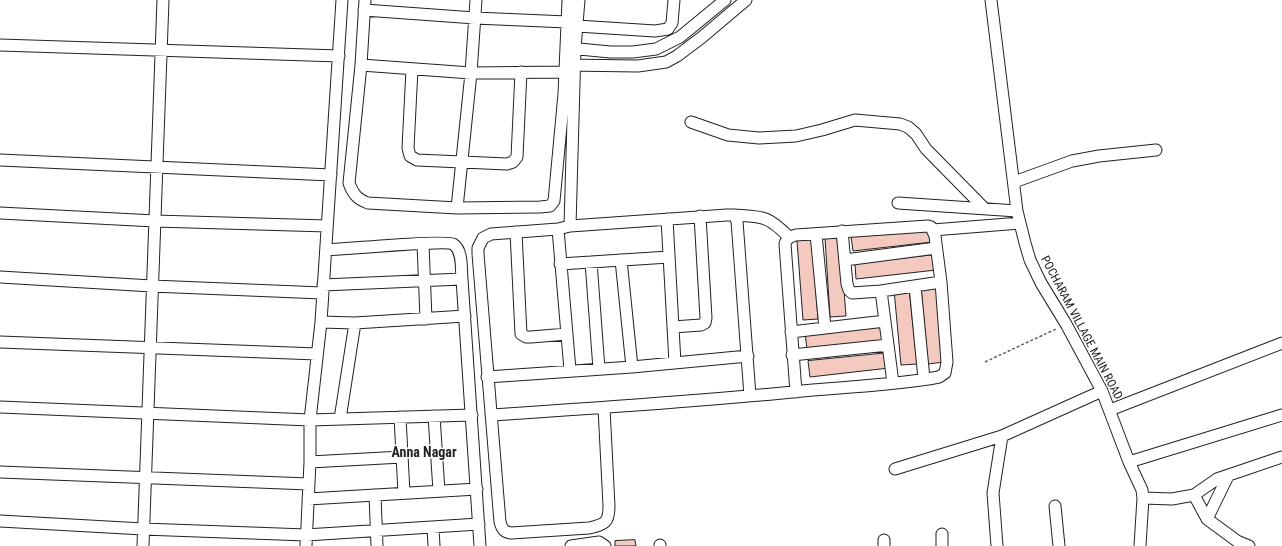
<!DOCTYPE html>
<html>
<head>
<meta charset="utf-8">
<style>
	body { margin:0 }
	canvas { display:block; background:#fff }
</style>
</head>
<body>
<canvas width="1282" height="546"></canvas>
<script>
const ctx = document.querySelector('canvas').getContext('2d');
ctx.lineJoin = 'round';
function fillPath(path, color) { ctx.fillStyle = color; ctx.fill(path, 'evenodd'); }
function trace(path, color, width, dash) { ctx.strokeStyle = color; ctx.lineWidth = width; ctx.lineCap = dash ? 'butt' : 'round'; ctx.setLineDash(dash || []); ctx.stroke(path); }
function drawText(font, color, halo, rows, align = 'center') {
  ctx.font = font + ' "Roboto Condensed",sans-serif'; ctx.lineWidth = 3; ctx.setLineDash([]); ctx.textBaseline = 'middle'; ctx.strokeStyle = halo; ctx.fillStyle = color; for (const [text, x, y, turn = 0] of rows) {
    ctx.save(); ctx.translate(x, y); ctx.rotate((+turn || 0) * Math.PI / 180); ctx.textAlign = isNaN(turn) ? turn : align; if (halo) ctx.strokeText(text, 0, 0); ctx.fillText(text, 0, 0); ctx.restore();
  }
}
const building = new Path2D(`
	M930,227L932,242L853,251L851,236Z
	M840,237L846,316L830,317L825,238Z
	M812,240L818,319L803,320L797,241Z
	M934,255L936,270L856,279L855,264Z
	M936,286L944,362L928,364L921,288Z
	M909,288L917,364L901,365L894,290Z
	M884,325L886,340L807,349L805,333Z
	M888,353L889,368L810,377L808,361Z
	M635,540L636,546H615V541Z`);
fillPath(building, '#f3c9c0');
trace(building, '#222', 1);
const minor = new Path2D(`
	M365,0L361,65L349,183C353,194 357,199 368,203L457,208L540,207L550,206L554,201L564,94L568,0
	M991,0L1017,211L1025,243L1030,260L1041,283L1066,324L1102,391L1129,462L1142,490L1143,498L1140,546
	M364,10L475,18L567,22
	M577,26L655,31L668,29L672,23L674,0
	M0,45L339,56
	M569,48L610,52H633L656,49L680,37L725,0
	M361,65L471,73L564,72
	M567,65L638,66L666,62L677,56L701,38L746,0
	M412,69L408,148L410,156L417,160L507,164L513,162L517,157L521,72
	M691,122L728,135L759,138L796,136L822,130L855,120L900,124L908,127L916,134L926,149L985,209
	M0,160L331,175
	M1014,182L1072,161L1099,156L1156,150
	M898,203L1017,211
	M457,208L471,73L476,0
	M0,213L155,221L327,226
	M734,215C763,217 767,215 789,237
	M667,219L675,363
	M570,226L575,48L579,0
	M558,229L570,370
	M933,230L1020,223
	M842,231L847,284L849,290L852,293L881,291L941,282
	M516,232L521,334L526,337H531L567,334
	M816,234L825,328
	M423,244L426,319
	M326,250C342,249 446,240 453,244C463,250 461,269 462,279L480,546
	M621,260L632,367
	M845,260L936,248
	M591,262L599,369
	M560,264L669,257
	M0,277L152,286L322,293
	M323,285L462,279
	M915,286L924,379
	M881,291L893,383
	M321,322L355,323L465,316
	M673,327L701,325L705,323L706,318L700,216
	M791,332L885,321
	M0,342L317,354
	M792,355L888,345
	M487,377L632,367L748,356
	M0,407L310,420L472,415
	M604,408L609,506C609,523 605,524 589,528L511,533C504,532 502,529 500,522L478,254V248L483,238L491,234L558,229L570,226L727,215H734L737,221L750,396
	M1110,410L1282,343
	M491,415C598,408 706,401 813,390C855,386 898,385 939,377L945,373L947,362L941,282L935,236L931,227L928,226L796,235C789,237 787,238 785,244L796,392
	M434,416L439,491
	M400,417L404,493
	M340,419L355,323
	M310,462L402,457
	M1129,462L1282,415
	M895,469L1002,436L1102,391
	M0,472L309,484
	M375,495L377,546
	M1143,498L1172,499L1194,495
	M308,499L477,489
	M1055,506L1059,546
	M1207,519L1228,476
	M0,521L143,529L306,535L479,524
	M433,527L434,546
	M942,534V546
	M884,540V546
	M660,545V546
	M143,546L163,0
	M306,546L310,462V420L321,322L342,0
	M571,546L599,542L605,546
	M997,546L993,493L1002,436
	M1249,546L1237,541L1207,519L1194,495L1217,479L1282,457`);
trace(minor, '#222', 13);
trace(new Path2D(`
	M985,362L1056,329`), '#646464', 1.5, [3, 2]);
trace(minor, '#fff', 11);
drawText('12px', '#222', '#fff', [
	["POCHARAM VILLAGE MAIN ROAD",1081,328,62]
]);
drawText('bold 14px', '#222', '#fff', [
	["Anna Nagar",424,453]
]);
</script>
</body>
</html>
